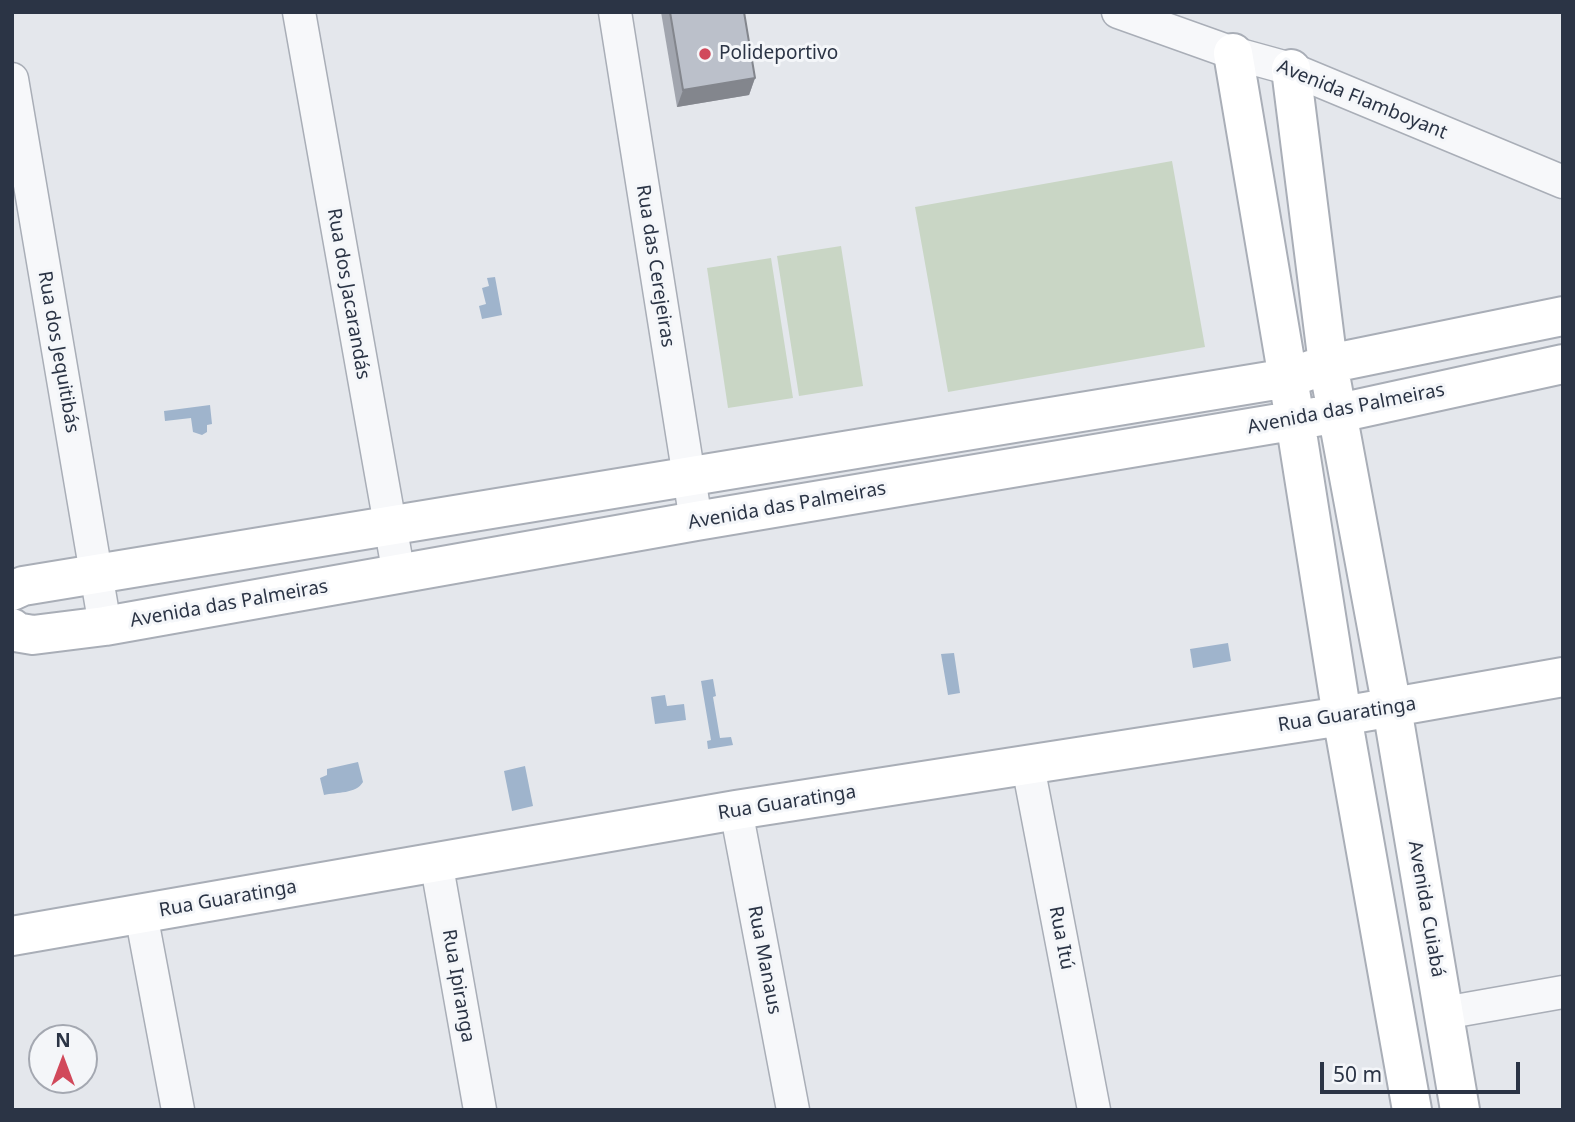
<!DOCTYPE html>
<html>
<head>
<meta charset="utf-8">
<style>
	body { margin:0 }
	#map { position:relative; width:1575px; height:1122px; overflow:hidden; background:#e4e7ec; font-family:"Noto Sans",sans-serif }
	canvas { display:block }
	.frame { position:absolute; inset:0; border:14px solid #2b3445; pointer-events:none }
	.north { position:absolute; left:28px; top:1024px; width:70px; height:70px; box-sizing:border-box; background:#f4f6f9; border:2px solid #a4a8b1; border-radius:50%; rotate:0deg; font-size:19px; font-weight:700; line-height:28px; text-align:center; color:#2b3445 }
	.north::after { content:''; display:block; margin:auto; width:24px; height:32px; background:#d1495b; clip-path:polygon(50% 0,100% 100%,50% 72%,0 100%) }
	.scale { position:absolute; left:1320px; top:1062px; width:200px; height:32px; box-sizing:border-box; border:4px solid #2b3445; border-top:0; padding-left:9px; font-size:21px; line-height:24px; white-space:nowrap; color:#2b3445; -webkit-text-stroke:5px #f4f6f9; paint-order:stroke }
</style>
</head>
<body>
<div id="map">
<canvas width="1575" height="1122"></canvas>
<div class="frame"></div>
<div class="north">N</div>
<div class="scale">50 m</div>
</div>
<script>
const ctx = document.querySelector('canvas').getContext('2d');
ctx.lineJoin = 'round';
function fillPath(path, color) { ctx.fillStyle = color; ctx.fill(path, 'evenodd'); }
function trace(path, color, width, dash) { ctx.strokeStyle = color; ctx.lineWidth = width; ctx.lineCap = dash ? 'butt' : 'round'; ctx.setLineDash(dash || []); ctx.stroke(path); }
function drawText(font, color, halo, rows, align = 'center') {
  ctx.font = font + ' "Noto Sans",sans-serif'; ctx.lineWidth = 6; ctx.setLineDash([]); ctx.textBaseline = 'middle'; ctx.strokeStyle = halo; ctx.fillStyle = color; for (const [text, x, y, turn = 0] of rows) {
    ctx.save(); ctx.translate(x, y); ctx.rotate((+turn || 0) * Math.PI / 180); ctx.textAlign = isNaN(turn) ? turn : align; if (halo) ctx.strokeText(text, 0, 0); ctx.fillText(text, 0, 0); ctx.restore();
  }
}
fillPath(new Path2D(`
	M1172,161L1205,347L948,392L915,207Z
	M841,246L863,386L799,396L777,256Z
	M771,258L793,398L728,408L707,268Z`), '#c9d6c5');
fillPath(new Path2D(`
	M495,277L502,315L482,319L479,306L486,304L482,288L489,286L487,278Z
	M210,405L212,424L207,425V432L202,435L193,432L191,418L165,421L164,411Z
	M1228,643L1231,661L1193,668L1190,649Z
	M954,653L960,693L948,695L941,654Z
	M713,679L716,696L713,697L720,738L731,737L733,745L708,749L707,741L711,740L701,681Z
	M665,695L667,706L684,704L686,720L655,724L651,697Z
	M358,762L363,782C356,794 337,792 324,795L320,778L327,775V769Z
	M525,766L533,806L512,811L504,771Z`), '#9fb4cc');
const street = new Path2D(`
	M299,12L399,575
	M615,12L696,521
	M1118,12L1233,53L1291,69L1563,182
	M12,79L105,626
	M1028,766L1094,1110
	M736,810L793,1110
	M436,861L480,1110
	M141,914L178,1110
	M1444,1013L1563,992`);
const secondary = new Path2D(`
	M1233,53L1295,420L1342,716L1412,1110
	M1291,69L1328,364L1392,708L1460,1110
	M12,591L23,586L1288,378L1328,364L1563,316
	M12,628L15,632L33,635L105,626L696,521L1339,413L1563,364
	M12,936L736,810L1342,716L1563,677`);
trace(street, '#a9aeb7', 35);
trace(secondary, '#a9aeb7', 42);
trace(street, '#f7f8fa', 32);
trace(secondary, '#fff', 38);
fillPath(new Path2D(`
	M661,12H744L755,78L749,95L677,107Z`), '#a1a5ae');
fillPath(new Path2D(`
	M755,78L749,95L677,107L683,90Z`), '#83868d');
const building = new Path2D(`
	M670,12H744L755,78L683,90Z`);
fillPath(building, '#bbc0ca');
trace(building, '#83868d', 2);
for (const [x, y, r, color] of [
	[705,54,7,"#d1495b"]
]) { const dot = new Path2D(); dot.arc(x, y, r, 0, 2 * Math.PI); ctx.fillStyle = color; ctx.fill(dot); trace(dot, '#f4f6f9', 2.5); }
drawText('19px', '#2b3445', '#f4f6f9', [
	["Polideportivo",719,54]
], 'left');
drawText('19px', '#2b3445', '#f4f6f9', [
	["Avenida Flamboyant",1362,100,22],
	["Rua das Cerejeiras",655,266,81],
	["Rua dos Jacarandás",348,294,80],
	["Rua dos Jequitibás",58,352,80],
	["Avenida das Palmeiras",1346,409,-11],
	["Avenida das Palmeiras",787,506,-10],
	["Avenida das Palmeiras",229,604,-10],
	["Rua Guaratinga",1347,715,-9],
	["Rua Guaratinga",787,803,-9],
	["Rua Guaratinga",228,899,-10],
	["Avenida Cuiabá",1426,909,80],
	["Rua Itú",1061,938,79],
	["Rua Manaus",764,960,79],
	["Rua Ipiranga",458,986,80]
]);
</script>
</body>
</html>
